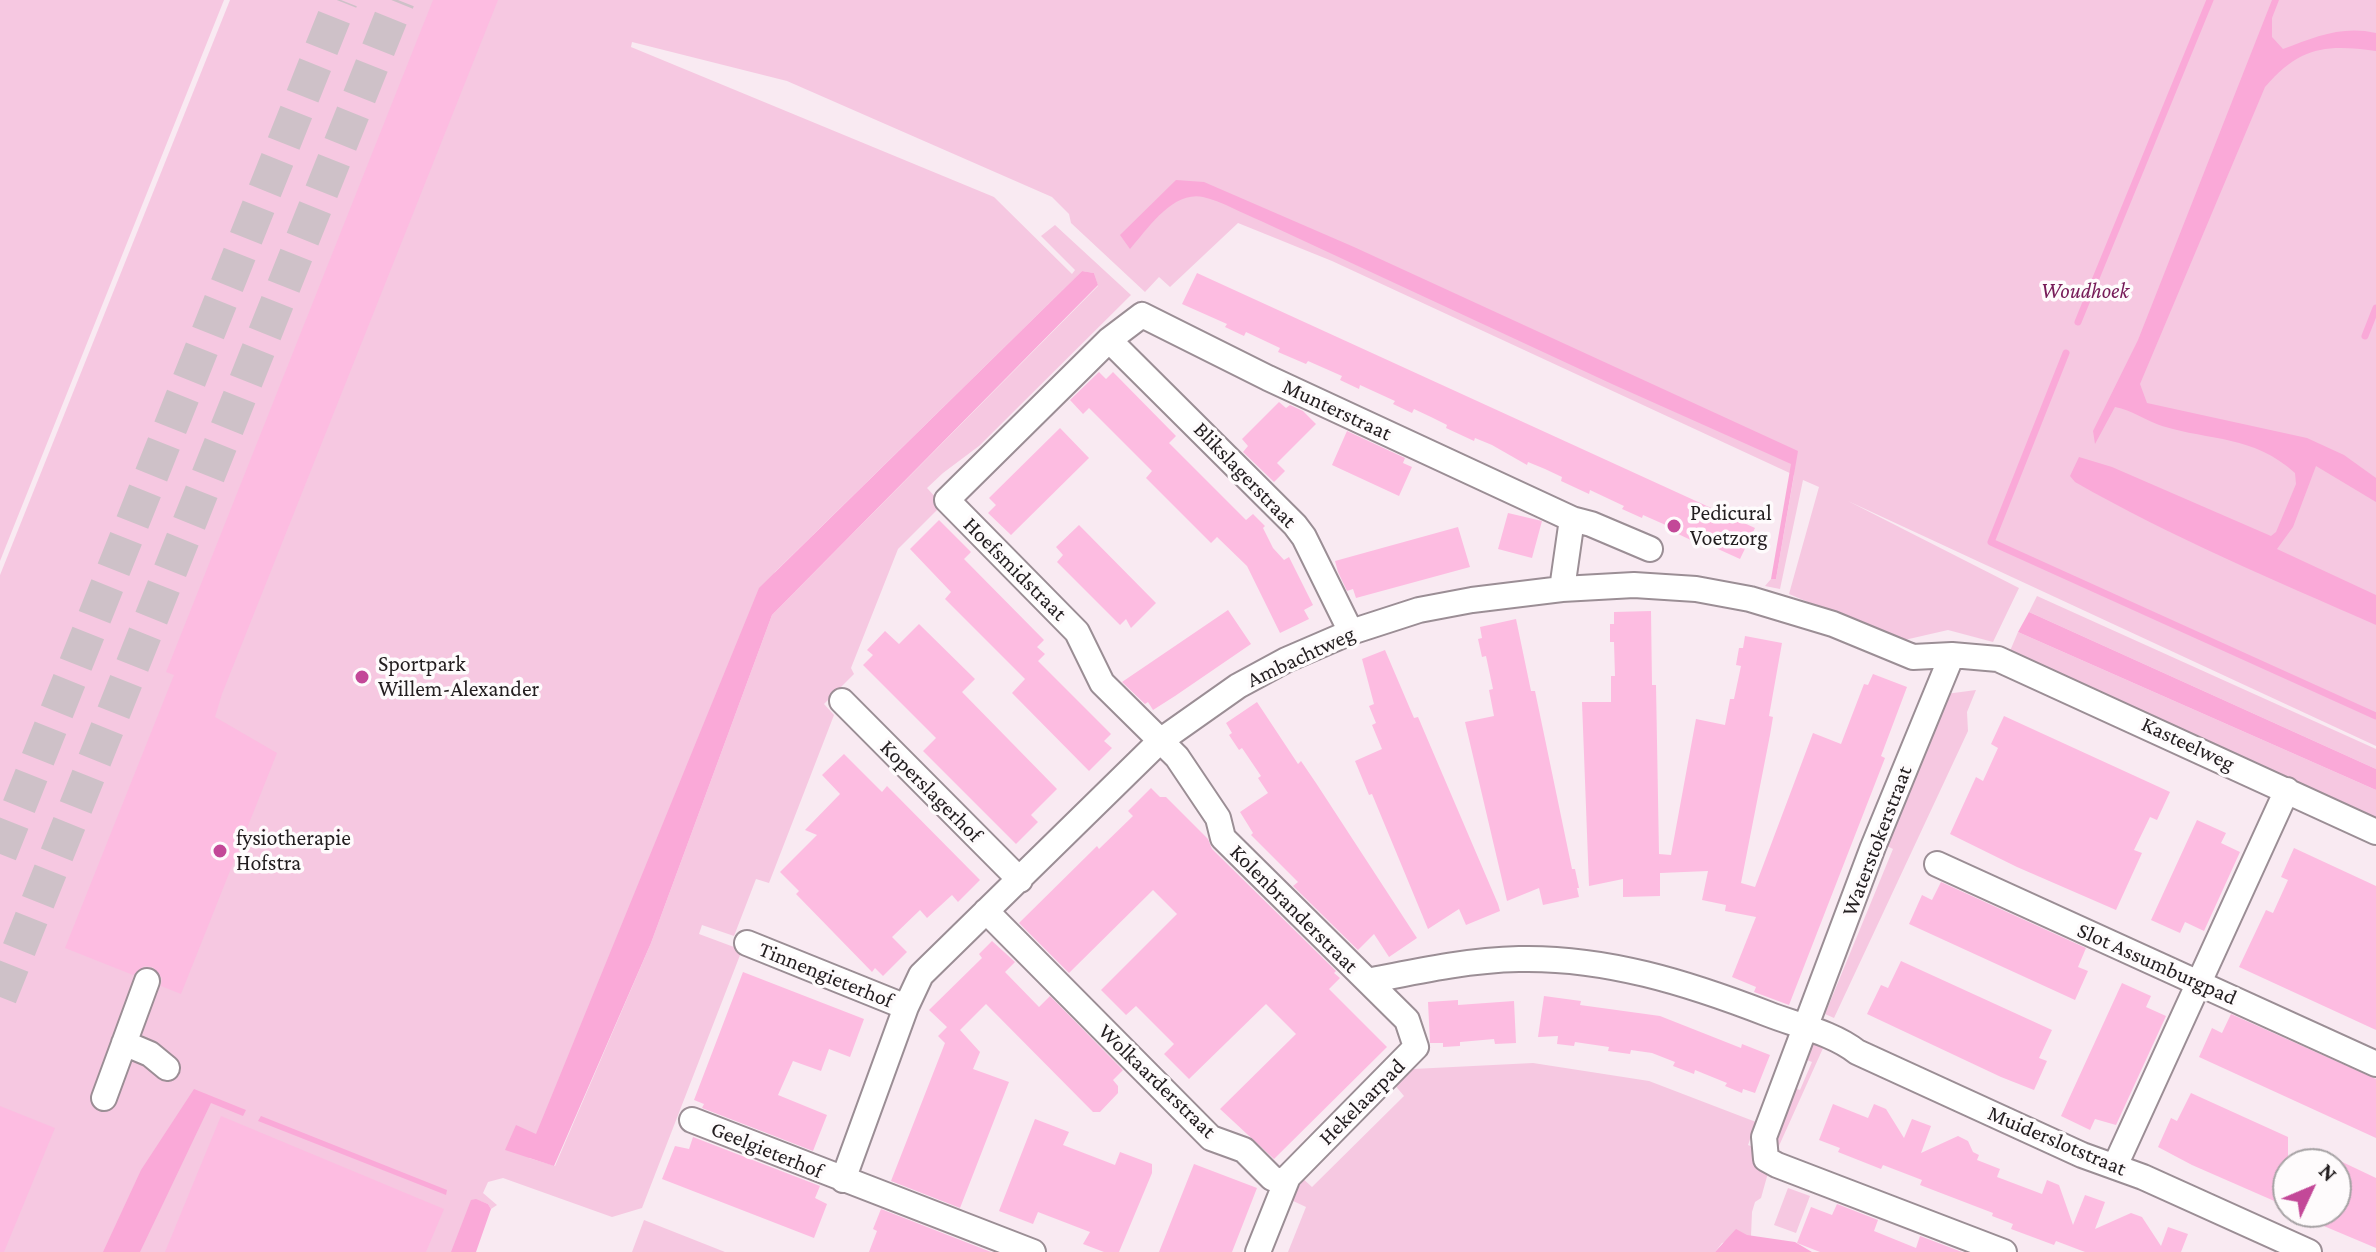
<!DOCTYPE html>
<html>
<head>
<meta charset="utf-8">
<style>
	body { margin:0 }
	#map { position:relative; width:2376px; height:1252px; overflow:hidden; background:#f9eaf2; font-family:"Crimson Pro",serif }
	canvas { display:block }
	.north { position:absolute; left:2272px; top:1148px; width:80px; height:80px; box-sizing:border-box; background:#fefbfc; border:2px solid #a6a2a4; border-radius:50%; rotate:46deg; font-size:22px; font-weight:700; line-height:32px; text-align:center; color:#221d1f }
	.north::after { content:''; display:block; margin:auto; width:28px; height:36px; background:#c34898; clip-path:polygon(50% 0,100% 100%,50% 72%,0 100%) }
</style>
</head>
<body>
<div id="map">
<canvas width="2376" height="1252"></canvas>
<div class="north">N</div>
</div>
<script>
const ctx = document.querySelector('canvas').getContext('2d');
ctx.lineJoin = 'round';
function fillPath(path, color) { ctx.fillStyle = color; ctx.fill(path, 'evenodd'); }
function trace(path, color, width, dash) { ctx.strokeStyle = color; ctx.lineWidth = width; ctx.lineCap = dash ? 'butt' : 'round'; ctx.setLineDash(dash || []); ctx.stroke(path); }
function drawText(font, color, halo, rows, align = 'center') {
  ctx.font = font + ' "Crimson Pro",serif'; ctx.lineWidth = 7; ctx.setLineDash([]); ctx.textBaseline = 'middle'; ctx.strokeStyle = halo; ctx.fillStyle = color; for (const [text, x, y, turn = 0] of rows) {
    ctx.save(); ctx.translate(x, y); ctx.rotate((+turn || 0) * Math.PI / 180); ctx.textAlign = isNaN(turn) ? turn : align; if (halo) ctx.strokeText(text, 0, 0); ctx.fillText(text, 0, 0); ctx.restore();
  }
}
fillPath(new Path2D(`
	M0,0H224L0,561Z
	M230,0H2376V746L1848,501L2019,588L1993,642L1948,630L1900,641L1789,594L1819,487L1803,480L1780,589L1765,586L1771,579H1776L1794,475L1332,261L1238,223L1170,287L1159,277L1145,292L1071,223L1069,214L1052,197L787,81L632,42L631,47L994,197L1072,274L1075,270L1041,236L1055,225L1131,295L979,446L943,473L927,488L937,499L933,503L939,508L898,549L851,668L854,674L824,704L834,715L769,883L756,879L734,936L702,925L699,934L742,950L642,1208L612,1217L503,1178L488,1182L483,1193L497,1205L491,1209L488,1204L480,1201L459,1252H0V575ZM1082,271L1094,273L1098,286L772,615L651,943L555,1166L529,1158L775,572Z
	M2037,596L2376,749V769L2029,612Z
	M2018,632L2376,790V821L2010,651Z
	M1976,690L1967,712L1968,731L1834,1018L1825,1014L1893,849L1887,846L1939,703L1946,694Z
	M1817,1041L1824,1046L1778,1148L1771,1149L1791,1087L1800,1090L1812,1062L1802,1058L1811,1044Z
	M1533,1063L1649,1081L1756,1122L1748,1145L1753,1147L1755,1159L1768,1173L1761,1198L1755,1202L1752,1212L1751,1236L1722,1243L1715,1252H1288L1306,1207L1291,1200L1300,1176L1312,1187L1404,1096L1393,1083L1411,1066L1413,1069Z
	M1788,1188L1810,1196L1796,1233L1774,1225Z
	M644,1220L725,1252H632Z`), '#f6c8e1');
fillPath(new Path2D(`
	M2272,0H2279L2272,18V37L2283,49C2314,37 2343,25 2376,33V51C2325,44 2300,47 2265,87L2140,384L2147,403L2307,438L2344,455L2376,478V502L2316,466L2293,527L2277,549L2376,595V625C2274,580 2171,537 2075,482L2070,476L2079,457L2112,467L2271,536L2276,532L2296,484L2295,473C2253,435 2211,441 2162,426C2146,421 2132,410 2115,407L2095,444L2093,431L2138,340Z
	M1176,180L1204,182L1354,247L1798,451L1776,579H1771L1791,464L1612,384L1261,221C1243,214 1222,201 1203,197C1172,191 1148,229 1130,249L1120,235Z
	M1082,271L1094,273L1098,285L772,615L651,943L554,1166L505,1150L516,1125L536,1134L759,588Z
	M2029,612L2376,769V790L2018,632Z
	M194,1089L246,1110L243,1116L211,1103L140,1252H103L141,1170Z
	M261,1116L447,1190L446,1195L258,1121Z
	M476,1199L488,1204L491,1209L476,1252H451L471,1200Z
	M1736,1229L1747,1235L1795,1242L1812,1252H1715Z`), '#faa9d8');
trace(new Path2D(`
	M2078,322L2210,0
	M2365,336L2376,308
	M2066,353L1991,542L2376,716`), '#faa9d8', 7);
fillPath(new Path2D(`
	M433,0H498L222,694L215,717L277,753L181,994L161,986L162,978L153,967L144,966L133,975L65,948L174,675L166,672Z
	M1197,273L1755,528L1740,559L1696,539L1695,542L1676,533L1677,530L1643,515L1642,518L1622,509L1624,506L1590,490L1589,494L1561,481L1562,477L1545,469L1528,462L1527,465L1492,445L1475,438L1474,441L1446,428L1447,425L1431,417L1414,409L1412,413L1393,404L1395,401L1360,385L1359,389L1340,380L1342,376L1308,361L1306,364L1278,352L1280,348L1246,332L1244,336L1225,327L1227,324L1182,304Z
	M1099,372L1106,379L1113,372L1176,436L1169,443L1246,520L1253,514L1265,526L1263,528L1273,548L1284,560L1289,557L1313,605L1304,610L1309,619L1280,633L1247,566L1217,537L1211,543L1146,478L1152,471L1089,408L1083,414L1070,400Z
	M1279,402L1286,408L1290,405L1303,411L1316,424L1277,463L1285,471L1274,482L1243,452L1248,446L1242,439Z
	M1060,428L1089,458L1011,535L988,513L996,505L989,498Z
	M1347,431L1405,458L1403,463L1412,467L1399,496L1332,465Z
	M1508,513L1542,521L1532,558L1498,549Z
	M939,520L971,552L964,559L1044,640L1037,647L1045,654L1038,661L1111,734L1104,741L1112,748L1089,771L1012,693L1025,679L945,599L951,592L910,549Z
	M1079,525L1156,603L1131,628L1126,619L1120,625L1057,562L1063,555L1056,547Z
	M1458,527L1470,567L1356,598L1353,589L1347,591L1338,572L1335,561Z
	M1228,610L1251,644L1175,696L1153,710L1148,702L1145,704L1122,682Z
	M1651,611L1652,685H1656L1659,854L1671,855L1696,719L1725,725L1730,699H1734L1741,666L1736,665L1739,648H1743L1745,636L1782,643L1769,716L1773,717L1770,735L1741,883L1755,887L1813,733L1841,744L1864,684L1868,685L1873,674L1907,687L1881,756L1885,758L1789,1005L1754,992L1756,987L1732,977L1756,917L1725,911L1726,905L1702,900L1708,871L1660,873V896L1623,897V879L1589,886L1582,702H1611V676H1615L1614,642H1610V624H1614V612Z
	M1516,619L1531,691H1535L1572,869H1575L1579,888H1577L1579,897L1543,905L1539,888L1507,901L1465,722L1494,716L1489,690L1493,689L1486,656L1482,657L1478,639L1482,638L1480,627Z
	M919,624L975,679L962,692L1057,789L1031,815L1038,822L1016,844L923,751L936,738L863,665L873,655L867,650L885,631L899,644Z
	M1385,650L1414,718L1418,717L1498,904L1500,911L1466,925L1459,909L1428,929L1372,794L1369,795L1355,761L1382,749L1372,725L1376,723L1369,706L1374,704L1362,659Z
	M1257,702L1298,764L1301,761L1316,783L1417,938L1389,957L1374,934L1358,950L1293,886L1298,882L1251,835L1253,833L1240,812L1268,793L1258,778L1261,776L1242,748L1239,750L1229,735L1232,733L1226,723Z
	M2004,716L2170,792L2157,820L2150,817L2134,850L2142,853L2116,910L2017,867L1950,834L1976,777L1983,781L1998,748L1991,744Z
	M844,754L882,792L887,786L980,880L958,902L952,895L927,918L920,910L892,937L907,952L883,976L875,968L872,972L796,894L799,891L780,872L817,835L805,830L840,794L822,775Z
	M1151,788L1160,797H1166L1208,839L1212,849L1336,971L1334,973L1340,978L1329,989L1387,1047L1274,1159L1220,1109L1296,1034L1266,1004L1189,1079L1164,1054L1174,1044L1136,1006L1126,1015L1101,990L1177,914L1153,890L1069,973L1019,923L1097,846L1099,849L1133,816L1128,811Z
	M2197,820L2226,833L2221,843L2240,852L2204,931L2185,922L2180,933L2151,920Z
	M2294,848L2376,886V1030L2239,967L2266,910L2273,913L2288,880L2281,877Z
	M1941,882L2086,948L2078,967L2088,971L2075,1000L1909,924L1922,895L1932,900Z
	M992,941L1015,962L1005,972L1039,1007L1050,996L1123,1070L1113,1080L1118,1086V1093L1100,1112H1093L986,1004L960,1030L980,1052L973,1069L1009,1082L960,1208L891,1181L945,1043L938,1036L947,1027L929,1010L982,958L979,954Z
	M1901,961L2052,1030L2039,1058L2047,1061L2034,1090L2001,1077L1867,1014L1881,985L1888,988Z
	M743,972L864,1019L850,1057L829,1049L821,1071L793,1061L778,1095L827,1115L813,1151L702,1108L704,1104L694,1100Z
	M2122,983L2151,996L2146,1007L2166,1016L2116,1125L2095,1119L2090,1130L2061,1116Z
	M1544,996L1581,1001L1580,1005L1660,1016L1741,1048L1742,1044L1770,1055L1755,1093L1743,1089L1742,1093L1725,1086L1727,1083L1695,1070L1694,1074L1673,1066L1675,1062L1652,1053L1631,1050L1630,1054L1608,1051L1609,1047L1575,1042L1574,1046L1557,1044L1558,1036L1538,1037Z
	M1458,1000V1005L1514,1001L1516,1043L1495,1044L1494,1039L1460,1042V1046L1443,1047V1043H1430L1428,1002Z
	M2231,1014L2376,1079V1138L2199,1057L2212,1028L2222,1033Z
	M2191,1093L2288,1137V1207L2192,1165L2158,1147L2171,1118L2177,1121Z
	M1833,1104L1868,1118L1874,1104L1886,1109L1904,1138L1912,1119L1931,1126L1921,1153L1958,1136L1968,1141L1973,1152L1979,1155L1977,1160L2000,1169L1997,1177L2042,1194L2047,1180L2059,1185L2073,1225L2085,1195L2105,1202L2095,1229L2131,1213L2142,1217L2161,1246L2168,1227L2188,1234L2181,1252H2085L2056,1241L2054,1245L2011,1229L2013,1224L1992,1216L1993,1213L1920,1185L1922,1180L1883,1165L1881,1169L1838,1152L1840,1148L1819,1140Z
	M0,1106L55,1128L4,1252H0Z
	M221,1116L444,1209L426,1252H165Z
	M1035,1119L1069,1132L1063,1145L1115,1165L1120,1152L1152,1164V1173L1119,1252H1104L1083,1244L1090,1232L1038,1212L1033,1224L999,1211Z
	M693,1137L820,1186L815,1198L827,1204L814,1238L662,1179L675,1146L689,1149Z
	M2336,1159L2376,1178V1248L2293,1213L2336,1212Z
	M1194,1164L1257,1188L1232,1252H1159Z
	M1837,1204L1878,1220L1874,1231L1916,1248L1920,1236L1962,1252H1820L1797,1243L1811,1207L1832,1215Z
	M881,1209L991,1252H869L877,1231L873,1229Z`), '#fdbce1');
trace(new Path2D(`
	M0,854L341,0
	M0,997L398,0`), '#cec1c8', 34, [34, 17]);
const minor = new Path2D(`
	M1109,340L1295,525L1304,537L1351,632
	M1562,589L1572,519
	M1952,655L1873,847L1764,1137L1766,1159L1777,1165L2004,1252
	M842,701L1020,880
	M1937,864L2376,1064
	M986,911L1211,1138L1244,1150L1272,1178L1285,1183
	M747,943L906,1007
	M1368,981C1418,971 1468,960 1519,959C1605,957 1688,983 1768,1014C1796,1025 1833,1033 1857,1052L2082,1155L2143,1177L2309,1252
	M124,1043L150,1054L167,1068
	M104,1098L147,981
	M692,1120L1033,1252
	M2115,1166L2287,790
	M843,1180L906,1007L921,975L1160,741L1238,686L1286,660L1351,632L1419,610L1472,600L1562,589L1634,585L1696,589L1750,599L1833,624L1913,657L1952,655L1998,659L2376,832
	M1258,1252L1288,1177L1416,1047L1407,1020L1223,838L1218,818L1177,757L1102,683L1077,632L947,500L1109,340L1142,315L1268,378L1572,519L1591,524L1650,549`);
trace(minor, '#9b8e95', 28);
trace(minor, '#fff', 24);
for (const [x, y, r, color] of [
	[1674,526,8,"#c34898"],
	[362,677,8,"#c34898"],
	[220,851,8,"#c34898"]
]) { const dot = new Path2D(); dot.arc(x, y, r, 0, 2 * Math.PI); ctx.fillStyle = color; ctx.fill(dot); trace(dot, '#fefbfc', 3); }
drawText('italic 22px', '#761b58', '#fefbfc', [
	["Woudhoek",2085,291]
]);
drawText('22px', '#221d1f', '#fefbfc', [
	["Munterstraat",1337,410,25],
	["Blikslagerstraat",1245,475,46],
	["Hoefsmidstraat",1015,569,45],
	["Ambachtweg",1301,657,-25],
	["Kasteelweg",2188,744,25],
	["Koperslagerhof",931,791,45],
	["Waterstokerstraat",1877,841,-69],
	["Kolenbranderstraat",1294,909,45],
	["Slot Assumburgpad",2157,964,24],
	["Tinnengieterhof",826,975,22],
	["Wolkaarderstraat",1157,1081,44],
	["Hekelaarpad",1362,1102,-45],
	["Muiderslotstraat",2057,1141,23],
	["Geelgieterhof",767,1150,22]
]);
drawText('22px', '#221d1f', '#fefbfc', [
	["Pedicural",1690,513],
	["Voetzorg",1690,538],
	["Sportpark",378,664],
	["Willem-Alexander",378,689],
	["fysiotherapie",236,838],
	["Hofstra",236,863]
], 'left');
</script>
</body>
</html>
